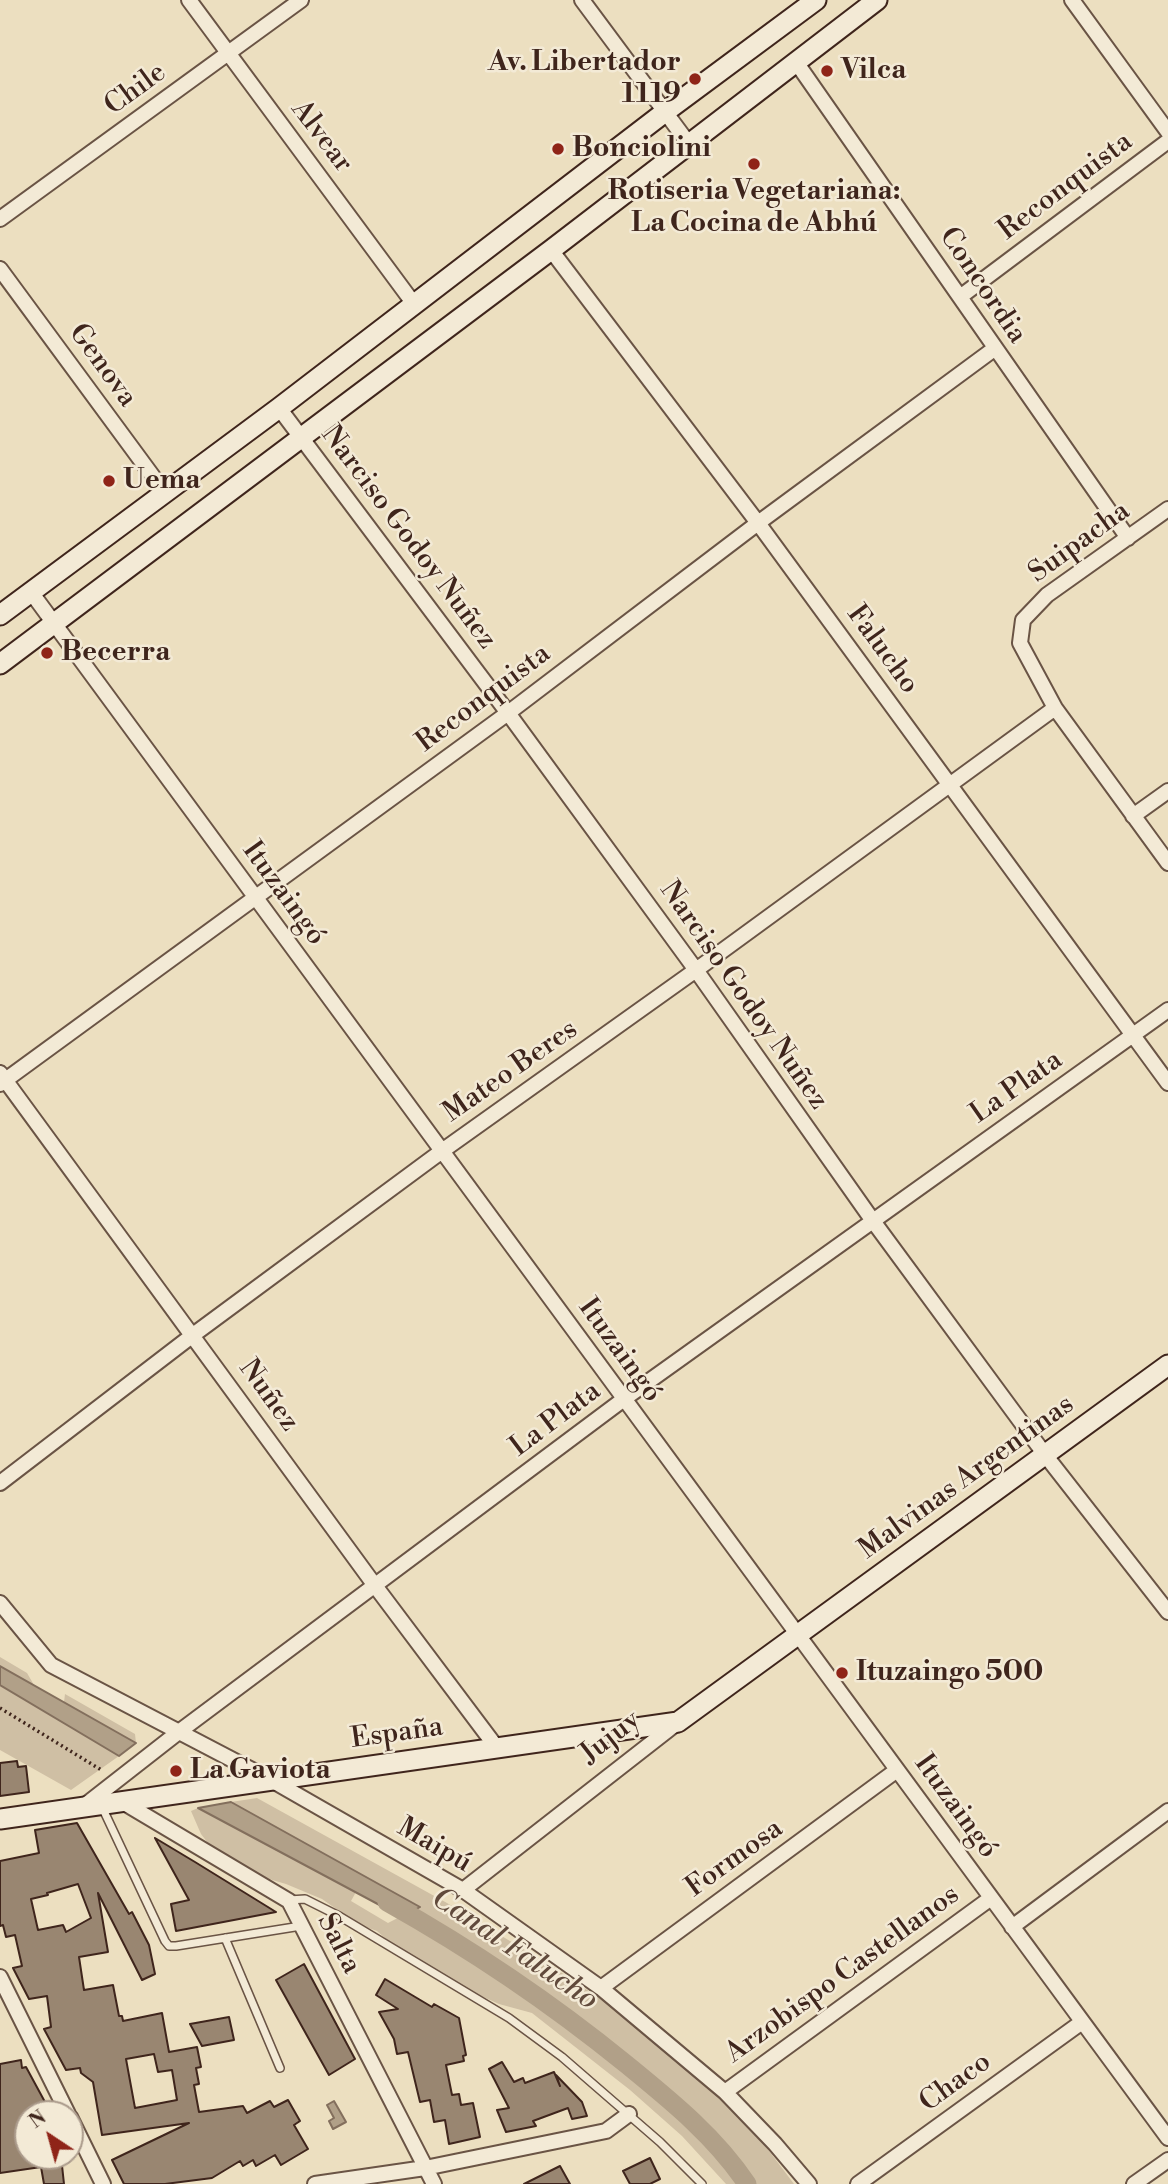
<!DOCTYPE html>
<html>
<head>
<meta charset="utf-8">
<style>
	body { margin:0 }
	#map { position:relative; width:1168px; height:2184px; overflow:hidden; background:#ecdfc0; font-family:"Libre Bodoni",serif }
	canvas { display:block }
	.north { position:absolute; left:14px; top:2100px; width:70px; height:70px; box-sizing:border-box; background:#f3ead6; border:2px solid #ab9b8c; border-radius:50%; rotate:324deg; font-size:19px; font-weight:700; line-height:28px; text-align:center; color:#3f251c }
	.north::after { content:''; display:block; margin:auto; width:24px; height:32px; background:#8f2418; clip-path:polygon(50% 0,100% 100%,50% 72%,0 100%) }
</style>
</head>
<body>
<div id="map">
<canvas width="1168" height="2184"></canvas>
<div class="north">N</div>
</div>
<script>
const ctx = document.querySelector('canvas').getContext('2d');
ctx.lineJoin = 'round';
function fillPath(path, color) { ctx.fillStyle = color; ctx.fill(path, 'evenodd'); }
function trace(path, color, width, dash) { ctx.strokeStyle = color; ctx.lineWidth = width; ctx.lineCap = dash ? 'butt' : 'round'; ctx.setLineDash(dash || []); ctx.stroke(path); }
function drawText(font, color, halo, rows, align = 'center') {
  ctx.font = font + ' "Libre Bodoni",serif'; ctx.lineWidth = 5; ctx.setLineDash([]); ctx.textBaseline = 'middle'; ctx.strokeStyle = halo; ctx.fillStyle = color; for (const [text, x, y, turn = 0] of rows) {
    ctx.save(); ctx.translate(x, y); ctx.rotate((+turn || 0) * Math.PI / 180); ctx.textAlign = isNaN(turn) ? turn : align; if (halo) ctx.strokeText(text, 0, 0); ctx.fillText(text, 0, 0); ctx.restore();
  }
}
fillPath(new Path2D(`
	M0,1657L27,1673L34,1685L0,1666Z
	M0,1685L119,1756L71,1790L0,1750Z
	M65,1694L135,1734L136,1743L64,1702Z
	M257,1798L447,1903L553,1967L633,2021L745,2119L794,2184H726L682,2136L630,2090L532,2013L499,2004L470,1991L395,1947L377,1931L349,1921L342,1913L322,1899L286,1884L255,1875L214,1851L201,1834L191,1811L198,1808L356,1892L351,1901L388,1923L419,1907L231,1802Z`), '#cfbfa4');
const water = new Path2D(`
	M0,1666L136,1743L119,1756L0,1685Z
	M231,1802L420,1907L402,1917L198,1808Z
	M334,2101L346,2122L333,2129L329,2121L334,2118L327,2105Z`);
fillPath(water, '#b1a088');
trace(water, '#836f5d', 2);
trace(new Path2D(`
	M387,1902C471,1949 551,2003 626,2064C670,2100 715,2136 747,2184`), '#b1a088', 19);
const building = new Path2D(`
	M17,1761L18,1767L26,1766L29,1792L0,1796V1763Z
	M77,1823L129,1914L132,1912L149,1945L155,1974L142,1980L98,1893L108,1952L79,1957L84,1990L113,1985L119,2016H122L123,2021L162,2013L169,2052L197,2047L201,2067L196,2068L199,2084L194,2085L199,2112L243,2106L247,2113L270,2101L274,2107L288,2100L300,2121L294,2125L308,2149L281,2165L275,2155L256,2166L253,2160L243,2166L240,2161L212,2178L165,2184H124L112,2160L189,2123L102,2135L93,2082L81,2073L80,2068L66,2070L44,2029L51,2027L47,1996L29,1999L13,1968L22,1966L15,1935L6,1937L3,1925L0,1926V1861L39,1853L35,1830ZM78,1884L91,1918L66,1932L63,1925L38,1930L31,1899L48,1895L47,1893ZM154,2054L158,2072L172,2070L177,2100L135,2108L126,2059Z
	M155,1838L195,1862L276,1912L176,1931L171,1904L189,1900Z
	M304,1964L355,2059L329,2075L276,1980Z
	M385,1979L432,2007L434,2004L459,2018L466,2055L463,2056L464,2061L446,2065L452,2095L459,2094L461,2105L473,2103L480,2137L449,2144L445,2120L434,2122L430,2100L420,2102L408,2052L397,2054L394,2039L379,2012L398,2009L376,1995Z
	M229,2017L234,2040L202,2046L190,2024Z
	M21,2060L22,2068L26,2067L45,2102L41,2103L43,2114H28V2156H61L64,2184H44L41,2167L0,2173V2064Z
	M502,2062L514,2082L523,2078L525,2083L554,2072L560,2086L556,2075L582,2102L587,2116L572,2119L568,2108L533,2121L536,2126L506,2132L497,2110L509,2108L489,2069Z
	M650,2158L660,2179L650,2184H630L623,2171Z
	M560,2166L570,2184H524Z`);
fillPath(building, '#998671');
trace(building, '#3f251c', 2);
const lane = new Path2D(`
	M102,1807L165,1941L169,1946H176L301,1926
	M289,1900L305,1899L339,1916L509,2018L562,2057L660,2142L702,2184
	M225,1938L280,2068`);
const street = new Path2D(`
	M189,0L414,304
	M582,0L689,144
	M1072,0L1168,132
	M796,62L1128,538
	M0,219L301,0
	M551,250L758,523L1168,1083
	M0,269L165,493
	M960,297L1168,141
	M279,408L508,713L696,970L873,1221L1046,1456L1168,1612
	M1168,509L1047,595L1023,620L1020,643L1055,708L1168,863
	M31,592L1168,2138
	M1133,816L1168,791
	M0,1073L376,1587L497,1748
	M0,1084L508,713L758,523L994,349
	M0,1483L193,1335L442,1151L696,970L1055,708
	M0,1603L51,1665L273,1781L463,1890L601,1988L725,2092L775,2144L809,2184
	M121,1801L289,1901L434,2184
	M84,1806L180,1731L624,1399L1168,1010
	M463,1890L677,1723
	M1012,1927L1168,1811
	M0,1977L68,2114
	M601,1988L897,1770
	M725,2092L991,1898
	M70,2117L103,2184
	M315,2184L425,2168L606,2131L629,2114
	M858,2184L1082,2022
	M1134,2184L1168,2160`);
const secondary = new Path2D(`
	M0,615L279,408L665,112L816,0
	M0,664L551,250L877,0
	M0,1819L678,1722L1168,1365`);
trace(lane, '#6a5445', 10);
trace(street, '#6a5445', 18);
trace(secondary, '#3f251c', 23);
trace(new Path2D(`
	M0,1708L103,1771`), '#3f251c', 3.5, [2, 3.5]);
trace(lane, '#f3ead6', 7);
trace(street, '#f3ead6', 14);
trace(secondary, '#f3ead6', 19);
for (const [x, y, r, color] of [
	[827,71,7,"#8f2418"],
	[695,79,7,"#8f2418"],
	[558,149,7,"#8f2418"],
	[754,164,7,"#8f2418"],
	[109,481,7,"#8f2418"],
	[47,653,7,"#8f2418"],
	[842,1673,7,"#8f2418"],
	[176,1771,7,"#8f2418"]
]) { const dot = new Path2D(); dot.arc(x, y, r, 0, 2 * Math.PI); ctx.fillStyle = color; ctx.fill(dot); trace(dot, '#f3ead6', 2.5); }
drawText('bold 28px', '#3f251c', '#f3ead6', [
	["Av. Libertador",681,63,"right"],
	["1119",681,95,"right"],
	["Vilca",841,71],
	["Bonciolini",572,149],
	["Rotiseria Vegetariana:",754,192,"center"],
	["La Cocina de Abhú",754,224,"center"],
	["Uema",123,481],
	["Becerra",61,653],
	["Ituzaingo 500",856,1673],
	["La Gaviota",190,1771]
], 'left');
drawText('28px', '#3f251c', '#f3ead6', [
	["Chile",136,90,-36],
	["Alvear",321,137,53],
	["Reconquista",1066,187,-37],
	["Concordia",982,286,56],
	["Genova",102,366,54],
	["Narciso Godoy Nuñez",408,538,53],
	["Suipacha",1080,543,-36],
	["Falucho",882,650,54],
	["Reconquista",484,699,-37],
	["Ituzaingó",283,894,54],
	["Narciso Godoy Nuñez",743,996,55],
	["Mateo Beres",511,1072,-35],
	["La Plata",1017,1088,-35],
	["Ituzaingó",619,1351,54],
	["Nuñez",268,1396,54],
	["La Plata",556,1420,-37],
	["Malvinas Argentinas",967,1478,-36],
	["España",397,1734,-8],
	["Jujuy",611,1738,-38],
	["Ituzaingó",955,1807,54],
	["Maipú",434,1846,30],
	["Formosa",735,1859,-36],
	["Salta",338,1944,63],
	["Arzobispo Castellanos",843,1975,-36],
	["Chaco",956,2083,-36]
]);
drawText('italic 30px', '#614a3c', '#f3ead6', [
	["Canal Falucho",514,1950,34]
]);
</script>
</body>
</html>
